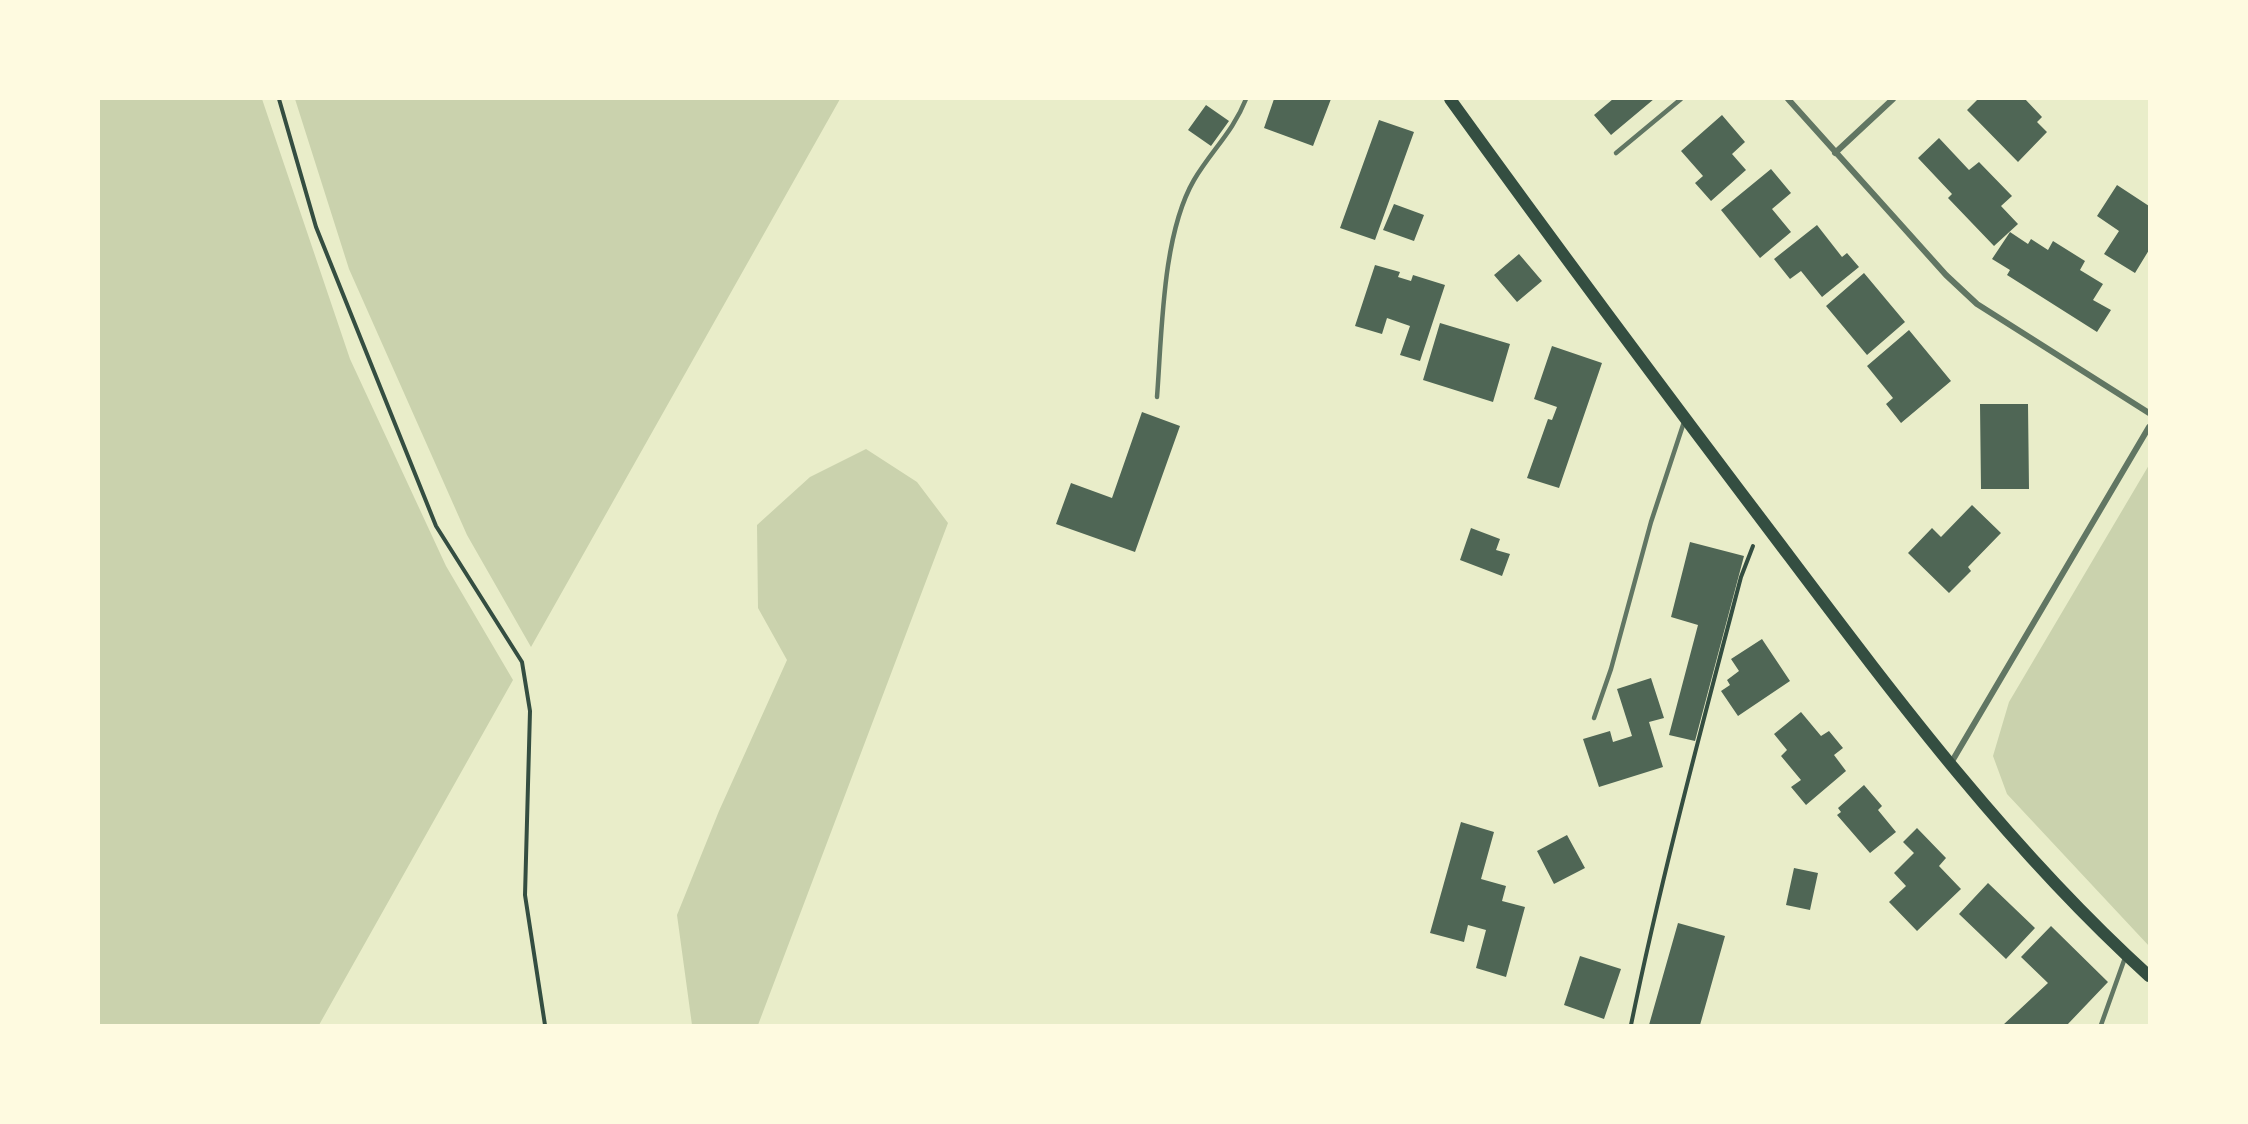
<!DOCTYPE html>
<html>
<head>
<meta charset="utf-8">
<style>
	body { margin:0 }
	#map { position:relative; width:2248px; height:1124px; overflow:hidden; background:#e9edc9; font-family:"Space Grotesk",sans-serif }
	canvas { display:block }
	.frame { position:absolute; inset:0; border:100px solid #fefae0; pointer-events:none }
</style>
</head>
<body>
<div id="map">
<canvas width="2248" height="1124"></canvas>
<div class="frame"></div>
</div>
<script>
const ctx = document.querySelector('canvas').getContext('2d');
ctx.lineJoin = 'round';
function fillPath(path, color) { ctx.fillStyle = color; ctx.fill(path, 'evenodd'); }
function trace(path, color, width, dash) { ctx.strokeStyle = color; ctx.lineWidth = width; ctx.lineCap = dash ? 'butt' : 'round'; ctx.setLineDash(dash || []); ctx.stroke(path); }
fillPath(new Path2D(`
	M99,99H262L350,359L446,566L513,680L319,1025H99Z
	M295,99H840L531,647L467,535L349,269Z
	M866,449L917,482L948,523L758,1025H692L677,915L719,811L787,660L758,608L757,525L810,477Z
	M2149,465V946L2007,794L1993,756L2009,702Z`), '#cad2ad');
fillPath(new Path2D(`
	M1274,99H1331L1313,146L1264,128Z
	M1613,99H1654L1611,135L1594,115Z
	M1978,99H2025L2042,117L2037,122L2047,132L2018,162L1967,110Z
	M1206,105L1229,121L1211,146L1188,130Z
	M1722,115L1745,142L1732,154L1746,170L1711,201L1695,183L1703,176L1681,151Z
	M1379,120L1414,132L1375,240L1340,228Z
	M1939,138L1969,170L1979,162L2012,196L2001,206L2018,224L1994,246L1948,198L1952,194L1918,158Z
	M1771,169L1791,193L1772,209L1791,232L1760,258L1721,210Z
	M2117,185L2149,206V250L2135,273L2104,254L2119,231L2097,216Z
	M1394,204L1424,215L1414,241L1383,230Z
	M1817,225L1842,257L1847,253L1859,267L1822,297L1801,271L1790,279L1774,259Z
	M2010,232L2028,244L2031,239L2048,250L2053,241L2085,261L2080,270L2103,284L2093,300L2111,310L2097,332L2007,275L2010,270L1992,259Z
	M1519,254L1542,281L1517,302L1494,275Z
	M1375,265L1400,272L1398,277L1411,281L1413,275L1445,285L1420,361L1400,355L1410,326L1387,318L1382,334L1355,326Z
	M1864,273L1905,322L1867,355L1826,306Z
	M1440,323L1510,344L1493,402L1423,380Z
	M1909,330L1951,381L1901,423L1886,404L1893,398L1867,366Z
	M1552,346L1602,363L1559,488L1527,478L1548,419L1552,420L1557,407L1534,399Z
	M1980,404H2028L2029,489H1981Z
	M1142,412L1180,426L1135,552L1056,524L1071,483L1112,498Z
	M1972,505L2001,533L1968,567L1971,571L1949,593L1908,553L1932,528L1941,537Z
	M1471,528L1500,539L1496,550L1510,554L1502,576L1460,560Z
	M1690,542L1744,556L1695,741L1669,735L1698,625L1671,617Z
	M1762,639L1790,681L1738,716L1721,691L1730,685L1727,680L1739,671L1731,659Z
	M1651,678L1664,718L1649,722L1663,767L1599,787L1583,739L1610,731L1613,742L1632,736L1617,689Z
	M1801,712L1821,736L1829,731L1843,748L1834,755L1846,771L1806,805L1791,787L1801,780L1781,756L1787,750L1774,734Z
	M1864,785L1882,806L1878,810L1896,832L1870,853L1837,815L1841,812L1838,808Z
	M1461,822L1494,832L1481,879L1506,886L1502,901L1525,907L1506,977L1476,968L1486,930L1468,925L1464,942L1430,933Z
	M1917,828L1946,858L1939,866L1961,889L1917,931L1889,902L1906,886L1894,873L1914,853L1903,842Z
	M1567,835L1585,868L1554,884L1537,851Z
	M1794,868L1818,873L1810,910L1786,905Z
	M1988,883L2035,928L2006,959L1959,914Z
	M1678,923L1725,936L1700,1025H1649Z
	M2051,926L2108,982L2067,1025H2003L2048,983L2021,957Z
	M1580,956L1621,969L1604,1019L1564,1005Z`), '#4f6655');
trace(new Path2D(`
	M279,99L316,227L436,526L522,662L530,711L525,895L545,1025
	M1631,1025C1662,874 1702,726 1741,577L1753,546`), '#344e41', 4);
trace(new Path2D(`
	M1616,153L1681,99
	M1157,397C1162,333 1162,235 1194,180C1211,151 1233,132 1246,99
	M1594,718L1611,669L1651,522L1684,422
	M2101,1025L2126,955`), '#617663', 4.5);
trace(new Path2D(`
	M1788,99L1946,275L1977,304L2149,413
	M1835,153L1893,99
	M1951,763L2149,427`), '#617663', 6);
trace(new Path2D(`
	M1450,99C1559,250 1670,399 1783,548C1896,698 2009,849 2149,976`), '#344e41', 12);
</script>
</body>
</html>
